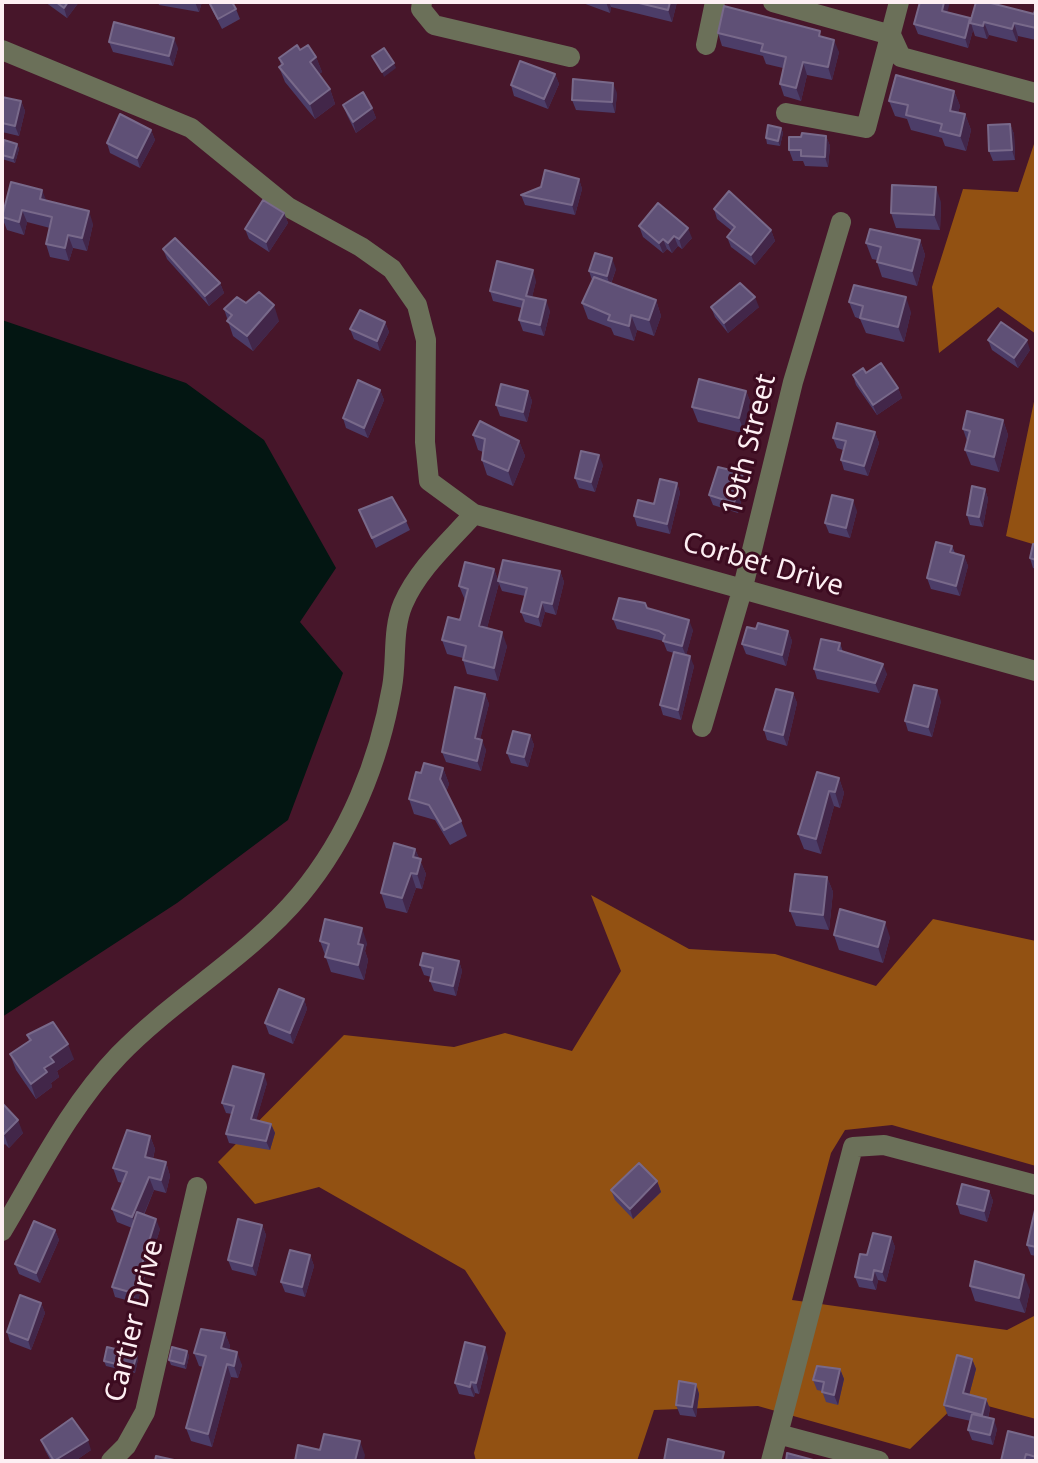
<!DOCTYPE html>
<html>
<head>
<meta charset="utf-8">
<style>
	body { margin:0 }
	#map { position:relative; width:1038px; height:1463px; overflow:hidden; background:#47162a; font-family:"Noto Sans",sans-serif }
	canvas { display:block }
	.frame { position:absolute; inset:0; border:4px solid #fdeff3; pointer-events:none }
</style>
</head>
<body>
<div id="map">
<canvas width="1038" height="1463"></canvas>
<div class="frame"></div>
</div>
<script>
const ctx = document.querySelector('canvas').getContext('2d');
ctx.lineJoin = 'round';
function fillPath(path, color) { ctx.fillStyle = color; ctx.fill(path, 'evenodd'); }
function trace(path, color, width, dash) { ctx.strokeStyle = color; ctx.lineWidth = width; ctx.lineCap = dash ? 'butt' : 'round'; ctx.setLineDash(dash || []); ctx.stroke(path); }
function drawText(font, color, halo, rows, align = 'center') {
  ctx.font = font + ' "Noto Sans",sans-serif'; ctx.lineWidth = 6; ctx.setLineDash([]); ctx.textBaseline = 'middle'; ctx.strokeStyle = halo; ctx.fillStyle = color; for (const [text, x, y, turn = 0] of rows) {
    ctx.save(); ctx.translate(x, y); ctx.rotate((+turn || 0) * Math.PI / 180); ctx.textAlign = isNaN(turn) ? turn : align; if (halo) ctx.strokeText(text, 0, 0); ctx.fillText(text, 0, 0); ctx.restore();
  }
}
fillPath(new Path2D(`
	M1036,138V334L998,307L939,353L932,287L963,189L1018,192Z
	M1036,392V545L1006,536Z
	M591,895L689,949L775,954L876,986L933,919L1036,941V1166L892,1125L845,1130L831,1153L792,1300L1007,1330L1036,1315V1419L962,1399L910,1449L758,1406L654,1410L637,1461H476L474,1453L506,1333L465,1270L319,1187L255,1204L218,1162L344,1035L454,1047L505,1033L572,1051L621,971Z`), '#925112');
fillPath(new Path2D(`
	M2,320L186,383L264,440L336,568L300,622L343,673L288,820L177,903L2,1017Z`), '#031612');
trace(new Path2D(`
	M422,2L421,9L434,25L570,57
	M773,2L891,35L901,57L1036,93
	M706,45L715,2
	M2,50L191,128L288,207L361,247L392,269L417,305L426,340L425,442L429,481L474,514L1036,671
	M786,113L866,128L899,2
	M702,727L743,587L793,382L841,222
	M2,1231C38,1171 70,1106 119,1055C174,998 248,957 300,895C349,836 379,762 392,687C397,660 392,630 403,604C418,569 449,542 474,514
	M778,1434L879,1461
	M111,1461L126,1446L145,1412L197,1187
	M771,1461L853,1147L884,1145L1036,1185`), '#6b7059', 20);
fillPath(new Path2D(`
	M45,2H79L67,18Z
	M158,2H202L199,12L159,5Z
	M208,2H232L236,9L240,19L222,29Z
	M580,2H677L672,22L611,7L610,13Z
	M1036,10V40L1018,36L1017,42L989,35L987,39L975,36L973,30L968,48L918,34L914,24L947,13L971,21L1034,14Z
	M718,33L822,37L839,52L832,80L807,75L801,101L784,96L780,84L783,68L766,64L763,56L722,46Z
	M109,42L178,48L173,66L113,52Z
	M300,50L316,57L322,72L319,74L330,89L335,104L315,119L285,82L279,67L281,65L279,58Z
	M555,74L559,84L548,109L514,96L511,85Z
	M954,91L960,106L958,113L965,114L971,130L966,151L945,146L942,138L911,130L907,119L895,116L889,101Z
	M617,93L615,113L576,110L572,100Z
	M2,97L21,101L25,111L19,136L2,132Z
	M343,105L372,108L376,118L356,133L347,115Z
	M1010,124L1014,134L1015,160L993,161L989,151Z
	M781,128L783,133L780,146L767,144L766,138Z
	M151,130L155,140L140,168L110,153L107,143Z
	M826,136L830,146L828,167L805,166L803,161H793L789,150Z
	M17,144L19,149L15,163L2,159V146Z
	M579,179L582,189L575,215L525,205L521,195Z
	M46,201L93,224L87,251L73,248L69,261L50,257L46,244L50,228L27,222L24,235L7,230L2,217Z
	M941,202L940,230L896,228L891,213Z
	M714,209L771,230L775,241L755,265L731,247L727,237L732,231L717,219Z
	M284,213L288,223L269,252L249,239L245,229Z
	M639,226L692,238L682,249L678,246L672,253L667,249L663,253L643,237Z
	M920,240L925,255L917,286L882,277L877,262V260L872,259L866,243Z
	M163,249L220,283L224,293L209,306L167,259Z
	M616,269L611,284L656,300L661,316L654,336L637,330L634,341L614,335L611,328L588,319L582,303L592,280L589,271Z
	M536,281L532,297L550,311L544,336L523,331L519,320L522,308L493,301L490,291Z
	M849,302L911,312L904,342L866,333L860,319L855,317Z
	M246,303L279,321L253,351L233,336L224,309Z
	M711,307H759L728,333L715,317Z
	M385,322L389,332L380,351L354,339L350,329Z
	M988,340L1030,350L1018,368L992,350Z
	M853,375L898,388L902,398L877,415L856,385Z
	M380,390L384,400L368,438L346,428L343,418Z
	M528,391L532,401L527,422L500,416L496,405Z
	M746,391L752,406L745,434L698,422L692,407Z
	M1003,420L1008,435L999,472L971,465L965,450L967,441L963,429Z
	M875,432L879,443L868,476L844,470L841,460L843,450L837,448L833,438Z
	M473,435L519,441L525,456L513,486L487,475L482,460L483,452L478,450Z
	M603,465L595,492L579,488L575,478Z
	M677,483L680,493L670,534L637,526L634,516L654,504Z
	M746,483L738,513L713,505L709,495Z
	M985,489L988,499L983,527L970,525L967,515Z
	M359,510L406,521L410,530L376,548Z
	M857,511L850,538L829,533L825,523Z
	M1036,544V569L1033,568L1030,558Z
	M952,546L955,553L964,556L968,566L960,596L931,589L927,578Z
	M494,569L499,583L487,628L507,646L498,681L467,674L463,660V658L447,654L442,640L460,620L465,600L459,586Z
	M560,571L564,582L556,615L545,612L541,627L525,622L521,612L525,596L502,591L498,581Z
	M647,608L693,630L686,655L694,666L681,720L663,715L660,705L674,653L667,651L663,641L617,629L613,619Z
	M756,629L788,631L792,641L786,666L746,654L742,644Z
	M840,643L843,652L887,674L879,693L817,679L814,669Z
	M793,693L797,703L787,746L767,740L764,730Z
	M485,694L489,704L480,739L486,750L481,771L446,762L442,752Z
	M941,701L932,737L908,731L905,721Z
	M530,735L534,745L528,767L511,763L507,753Z
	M443,768L449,784L446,792L461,821L467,836L450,845L435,820L414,814L409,799L421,773Z
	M839,778L844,793L840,808L834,806L821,854L804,849L798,834Z
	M415,849L426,874L422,889L416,888L407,913L386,908L381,893Z
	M827,877L833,892L829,930L796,926L790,911Z
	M834,935L890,937L883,963L839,950Z
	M320,941L367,943L365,951L368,960L364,980L331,972Z
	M459,961L462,971L456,996L434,991L430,981L431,977L424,975L420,965Z
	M304,999L307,1009L293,1044L269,1034L265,1023Z
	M27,1035L74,1059L57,1071L59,1077L51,1083L52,1087L36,1099L16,1070L10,1054L29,1041Z
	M267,1083L256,1120L271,1124L275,1133L270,1150L229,1143L226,1134L232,1114L226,1113L222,1103Z
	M2,1103L23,1133L9,1148L5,1144L2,1147Z
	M150,1136L155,1149L153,1159L166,1162L170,1176L166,1193L154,1190L144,1215L160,1229L137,1303L115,1297L112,1287L132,1228L117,1222L112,1209L123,1183L118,1182L113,1168Z
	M657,1181L661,1192L633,1219L615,1200L611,1190Z
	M989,1191L993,1201L987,1222L960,1214L957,1204Z
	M1036,1210V1256L1031,1255L1027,1245Z
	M262,1225L266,1235L256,1276L232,1270L228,1260Z
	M55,1230L59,1240L40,1283L19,1274L15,1264Z
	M891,1237L895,1247L886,1282L878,1280L876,1290L859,1287L855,1277L867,1255Z
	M310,1255L314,1266L305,1297L285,1292L281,1282Z
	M970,1286L1030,1290L1025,1313L975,1301Z
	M41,1303L45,1313L31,1350L10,1342L7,1332Z
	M225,1333L230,1346L229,1350L242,1365L238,1378L231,1377L212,1447L191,1441L186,1428L203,1367L199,1366L194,1353Z
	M187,1351L189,1356L186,1369L171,1365L169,1360Z
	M137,1354L138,1359L135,1373L106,1366L104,1361Z
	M488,1357L479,1394L475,1393L474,1397L459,1394L455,1383Z
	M972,1359L976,1369L969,1395L986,1399L990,1409L988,1418L997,1429L993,1445L972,1440L968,1430L971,1421L948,1416L944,1405Z
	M840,1369L844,1379L838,1405L826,1402L822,1391L817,1390L813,1380Z
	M696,1384L699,1394L696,1417L680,1415L676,1405Z
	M1036,1438V1461H1001Z
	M41,1440L91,1450L75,1461H51L45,1450Z`), '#4c3d68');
fillPath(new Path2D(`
	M68,2H79L67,18L64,8Z
	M195,2H202L199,12Z
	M606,2H609L611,7L610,13Z
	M670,2H677L672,22L668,10Z
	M944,2H950L945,21L942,11Z
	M970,18L973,30L968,48L965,38Z
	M984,22L989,35L987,39L983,26Z
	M1014,23L1018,36L1017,42L1012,29Z
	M174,38L178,48L173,66L169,56Z
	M834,40L839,52L832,80L828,67Z
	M316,57L322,72L316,77L310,62Z
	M803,62L807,75L801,101L796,88Z
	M394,63L396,68L384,77L382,72Z
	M555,74L559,84L548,109L544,99Z
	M613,83L617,93L615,113L612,102Z
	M330,89L335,104L315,119L310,104Z
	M954,91L960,106L955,126L950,111Z
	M21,101L25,111L19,136L15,126Z
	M372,108L376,118L356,133L353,122Z
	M965,114L971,130L966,151L960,136Z
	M1010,124L1014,134L1015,160L1012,150Z
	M781,128L783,133L780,146L778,141Z
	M151,130L155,140L140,168L137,158Z
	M826,136L830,146L828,167L825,157Z
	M17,144L19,149L15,163L13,158Z
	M579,179L582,189L575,215L572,205Z
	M936,187L941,202L940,230L934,215Z
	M42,190L47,202L40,199Z
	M22,210L27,222L24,235L19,222Z
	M89,211L93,224L87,251L82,238Z
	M284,213L288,223L269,252L266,242Z
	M688,228L692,238L682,249L679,239Z
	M771,230L775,241L755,265L751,255Z
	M68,235L73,248L69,261L65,248Z
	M674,236L678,246L672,253L668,243Z
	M663,239L667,249L663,253L659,243Z
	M920,240L925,255L917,286L912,271Z
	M612,258L616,269L610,286L607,276Z
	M533,270L536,281L530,306L526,296Z
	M220,283L224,293L209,306L205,296Z
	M755,297L759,307L728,333L724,323Z
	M906,297L911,312L904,342L898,327Z
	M546,300L550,311L544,336L540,325Z
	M656,300L661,316L654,336L649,320Z
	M274,305L279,321L253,351L247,336Z
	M631,315L637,330L634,341L629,326Z
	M385,322L389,332L380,351L377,341Z
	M1027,340L1030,350L1018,368L1014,358Z
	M898,388L902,398L877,415L873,405Z
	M380,390L384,400L368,438L364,428Z
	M528,391L532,401L527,422L523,412Z
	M746,391L752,406L745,434L739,418Z
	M1003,420L1008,435L999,472L994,457Z
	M875,432L879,443L868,476L864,466Z
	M519,441L525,456L513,486L508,471Z
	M599,455L603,465L595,492L591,482Z
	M743,473L746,483L738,513L734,503Z
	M677,483L680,493L670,534L667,524Z
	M985,489L988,499L983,527L979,517Z
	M853,500L857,511L850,538L846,528Z
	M964,556L968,566L960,596L956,586Z
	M494,569L499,583L484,639L479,626Z
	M560,571L564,582L556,615L552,604Z
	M542,602L545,612L541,627L538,617Z
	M689,620L693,630L686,656L682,646Z
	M788,631L792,641L786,666L782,655Z
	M502,632L507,646L498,681L494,668Z
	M690,656L694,666L681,720L678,710Z
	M883,664L887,674L879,693L875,683Z
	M937,690L941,701L932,737L928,727Z
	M793,693L797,703L787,746L783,735Z
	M485,694L489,704L478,748L475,738Z
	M530,735L534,745L528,767L524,757Z
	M482,740L486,750L481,771L477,761Z
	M443,768L449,784L445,794L440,779Z
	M839,778L844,793L840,808L835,792Z
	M829,791L834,806L821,854L816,839Z
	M415,849L426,874L422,889L417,874L413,857Z
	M411,873L416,888L407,913L402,898Z
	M827,877L833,892L829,930L823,915Z
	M885,922L890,937L883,963L878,947Z
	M362,928L367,943L365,951L368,960L364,980L358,965V944Z
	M459,961L462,971L456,996L453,986Z
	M304,999L307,1009L293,1044L290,1033Z
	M68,1044L74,1059L57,1071L59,1077L51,1083L52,1087L36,1099L31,1084L44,1068L50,1057Z
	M264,1074L267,1083L254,1128L251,1119Z
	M18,1120L23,1133L9,1148L4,1134Z
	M271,1124L275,1133L270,1150L266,1141Z
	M150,1136L155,1149L150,1171L145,1157Z
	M166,1162L170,1176L166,1193L161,1180Z
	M149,1177L154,1190L137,1230L132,1217Z
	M657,1181L661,1192L633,1219L630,1209Z
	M989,1191L993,1201L987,1222L984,1211Z
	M156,1219L160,1229L137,1303L133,1293Z
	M262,1225L266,1235L256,1276L252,1266Z
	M55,1230L59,1240L40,1283L36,1273Z
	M891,1237L895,1247L886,1282L882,1272Z
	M310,1255L314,1266L305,1297L302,1287Z
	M874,1270L878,1280L876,1290L872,1280Z
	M1024,1275L1030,1290L1025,1313L1019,1298Z
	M41,1303L45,1313L31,1350L28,1340Z
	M225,1333L230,1346L226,1361L221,1348Z
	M485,1347L488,1357L479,1394L476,1383Z
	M187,1351L189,1356L186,1369L184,1364Z
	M237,1352L242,1365L238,1378L234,1366Z
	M137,1354L138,1359L135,1373L133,1368Z
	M972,1359L976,1369L967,1403L963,1393Z
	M227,1364L231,1377L212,1447L208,1434Z
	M840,1369L844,1379L838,1405L834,1395Z
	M471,1382L475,1393L474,1397L470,1387Z
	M696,1384L699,1394L696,1417L692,1407Z
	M986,1399L990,1409L986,1425L982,1415Z
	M994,1419L997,1429L993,1445L990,1435Z
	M88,1440L91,1450L75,1461H55Z
	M360,1441L365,1455L364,1461H355Z`), '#422649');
const building = new Path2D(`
	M56,2H68L64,8Z
	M209,2H232L236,9L218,19Z
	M635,2H670L668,10Z
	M920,2H944L942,11L970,18L965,38L914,24Z
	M976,2H987L1034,14L1035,10H1036V28L1014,23L1012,29L984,22L983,26L970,23Z
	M724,6L820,31L819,36L834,40L828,67L803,62L796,88L780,84L786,57L761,51L763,44L718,33Z
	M114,22L174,38L169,56L109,42Z
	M297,45L300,50L308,45L316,57L310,62L330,89L310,104L279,67L283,64L279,58Z
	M384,48L394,63L382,72L372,56Z
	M520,61L555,74L544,99L511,85Z
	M896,75L954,91L950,111L965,114L960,136L940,131L942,124L906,115L908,105L889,101Z
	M573,79L613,83L612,102L572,100Z
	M363,92L372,108L353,122L343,105Z
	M2,97L21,101L15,126L2,123Z
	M120,114L151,130L137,158L107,143Z
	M1010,124L1012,150L989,151L988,125Z
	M768,125L781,128L778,141L766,138Z
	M802,133L826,136L825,157L801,156V150H789V137H801Z
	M4,140L17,144L13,158L2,155Z
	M545,170L579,179L572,205L521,195L541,187Z
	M11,182L42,190L40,199L89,211L82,238L68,235L65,248L46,244L52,217L22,210L19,222L2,217Z
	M892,185L936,187L934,215L891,213Z
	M729,191L771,230L751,255L727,237L735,227L714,209Z
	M263,200L284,213L266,242L245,229Z
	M658,203L688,228L679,239L674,236L668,243L663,239L659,243L639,226Z
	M870,229L920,240L912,271L877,262L881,247L866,243Z
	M175,238L220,283L205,296L163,249Z
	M595,253L612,258L607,276L589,271Z
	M497,261L533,270L526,296L546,300L540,325L519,320L524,300L490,291Z
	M594,277L656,300L649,320L631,315L629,326L608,320L610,315L582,303Z
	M740,283L755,297L724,323L711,307Z
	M854,285L906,297L898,327L860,318L863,306L849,302Z
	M259,292L274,305L247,336L227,321L232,315L224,309L237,297L246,303Z
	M360,310L385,322L377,341L350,329Z
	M1001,322L1027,340L1014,358L988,340Z
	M881,363L898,388L873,405L853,375L863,368L866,373Z
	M699,379L746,391L739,418L692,407Z
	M358,380L380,390L364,428L343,418Z
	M501,384L528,391L523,412L496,405Z
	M967,411L1003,420L994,457L965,450L970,431L963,429Z
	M480,421L519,441L508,471L482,460L485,439L473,435Z
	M837,423L875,432L864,466L841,460L846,441L833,438Z
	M581,451L599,455L591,482L575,478Z
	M718,467L743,473L734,503L709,495Z
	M660,479L677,483L667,524L634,516L638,500L654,504Z
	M972,486L985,489L979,517L967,515Z
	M832,495L853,500L846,528L825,523Z
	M392,497L406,521L372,538L359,510Z
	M936,542L952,546L950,552L964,556L956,586L927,578Z
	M1033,544H1036V560L1030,558Z
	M503,560L560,571L552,604L542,602L538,617L521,612L527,588L498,581Z
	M465,562L494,569L479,626L502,632L494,668L463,660L466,646L442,640L448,617L460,620L468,589L459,586Z
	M619,598L645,603L647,608L689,620L682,646L663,641L665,635L659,631L613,619Z
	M758,623L788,631L782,655L742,644L747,627L756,629Z
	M821,639L840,643L838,650L883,664L875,683L814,669Z
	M674,652L690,656L678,710L660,705Z
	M914,685L937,690L928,727L905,721Z
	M455,687L485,694L475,738L482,740L477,761L442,752Z
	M776,689L793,693L783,735L764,730Z
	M513,731L530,735L524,757L507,753Z
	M424,763L443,768L440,779L461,821L444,830L429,805L409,799L416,772L421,773Z
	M817,772L839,778L835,792L829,791L816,839L798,834Z
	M394,843L415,849L413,857L421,859L417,874L411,873L402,898L381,893Z
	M795,874L827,877L823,915L790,911Z
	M840,909L885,922L878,947L834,935Z
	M325,919L362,928L358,944L363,945L358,965L325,957L329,944L320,941Z
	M423,953L459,961L453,986L430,981L433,968L420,965Z
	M279,989L304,999L290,1033L265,1023Z
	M53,1022L68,1044L50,1057L54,1062L44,1068L47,1072L31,1084L10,1054L31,1040L27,1035Z
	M233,1066L264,1074L251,1119L271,1124L266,1141L226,1134L234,1106L222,1103Z
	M2,1103L18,1120L4,1134L2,1132Z
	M127,1130L150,1136L145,1157L166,1162L161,1180L149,1177L132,1217L112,1209L127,1172L113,1168Z
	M639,1163L657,1181L630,1209L611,1190Z
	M962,1184L989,1191L984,1211L957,1204Z
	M1035,1210H1036V1247L1027,1245Z
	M137,1212L156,1219L133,1293L112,1287Z
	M238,1219L262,1225L252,1266L228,1260Z
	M34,1221L55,1230L36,1273L15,1264Z
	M873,1233L891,1237L882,1272L874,1270L872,1280L855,1277L860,1254L867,1255Z
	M290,1250L310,1255L302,1287L281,1282Z
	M975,1261L1024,1275L1019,1298L970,1286Z
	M20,1295L41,1303L28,1340L7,1332Z
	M201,1329L225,1333L221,1348L237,1352L234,1366L227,1364L208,1434L186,1428L206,1356L194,1353Z
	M465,1342L485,1347L476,1383L471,1382L470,1387L455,1383Z
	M107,1347L137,1354L133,1368L104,1361Z
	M172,1347L187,1351L184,1364L169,1360Z
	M957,1355L972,1359L963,1393L986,1399L982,1415L944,1405Z
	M817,1366L840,1369L834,1395L822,1392L824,1382L813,1380Z
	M679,1381L696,1384L692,1407L676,1405Z
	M972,1414L994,1419L990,1435L968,1430Z
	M72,1418L88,1440L54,1461L41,1440Z
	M1008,1431L1036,1438V1457L1026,1454L1024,1461H1001Z
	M324,1434L360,1441L355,1461H295L298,1445L320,1450Z
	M668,1439L724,1452L722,1461H664Z
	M787,1453L817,1461H786Z
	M156,1456L174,1460V1461H155Z`);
fillPath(building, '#5f5076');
trace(building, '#78698a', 2);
drawText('28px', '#fdeff3', '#3c0b20', [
	["19th Street",750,445,-76],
	["Corbet Drive",763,565,16],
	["Cartier Drive",135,1321,-76]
]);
</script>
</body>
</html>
